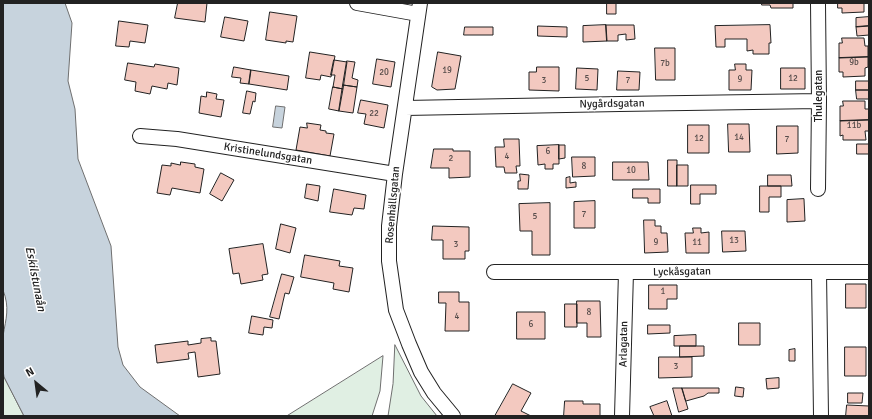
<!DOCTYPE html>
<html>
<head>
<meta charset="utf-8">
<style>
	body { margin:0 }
	#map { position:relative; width:872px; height:419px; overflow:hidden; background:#fff; font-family:Signika,sans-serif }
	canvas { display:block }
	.frame { position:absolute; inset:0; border:4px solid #222; pointer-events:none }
	.north { position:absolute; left:16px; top:363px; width:40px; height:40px; -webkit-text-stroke:3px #fff; paint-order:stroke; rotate:331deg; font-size:11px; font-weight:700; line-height:16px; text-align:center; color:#222 }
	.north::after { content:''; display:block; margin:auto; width:14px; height:18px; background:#222; clip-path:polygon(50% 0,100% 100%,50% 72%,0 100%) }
</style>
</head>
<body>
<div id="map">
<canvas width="872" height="419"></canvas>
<div class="frame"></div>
<div class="north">N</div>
</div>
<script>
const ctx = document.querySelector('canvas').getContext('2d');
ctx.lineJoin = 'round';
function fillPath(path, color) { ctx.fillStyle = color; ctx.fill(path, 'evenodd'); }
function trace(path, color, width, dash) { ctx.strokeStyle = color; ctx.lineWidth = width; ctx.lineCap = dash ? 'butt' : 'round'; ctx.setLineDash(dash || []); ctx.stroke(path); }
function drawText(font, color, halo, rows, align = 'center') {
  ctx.font = font + ' Signika,sans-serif'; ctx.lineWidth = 3; ctx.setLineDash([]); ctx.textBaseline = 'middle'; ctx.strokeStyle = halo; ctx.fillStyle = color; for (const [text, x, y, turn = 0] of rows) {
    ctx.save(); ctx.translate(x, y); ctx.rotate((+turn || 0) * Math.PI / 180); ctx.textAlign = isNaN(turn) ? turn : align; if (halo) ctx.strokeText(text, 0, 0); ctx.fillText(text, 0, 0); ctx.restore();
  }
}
const green = new Path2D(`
	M395,345L421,396L437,416H388L393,384Z
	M383,356L380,391L372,416H287Z
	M3,371L4,377L24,416H3Z`);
fillPath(green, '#e0efe3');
trace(green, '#6f6f6f', 1);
const water = new Path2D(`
	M3,3H65L72,23L68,81L75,109L78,159L111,246L118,347L123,365L140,387L180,416H24L4,377C2,365 1,348 3,336C6,318 10,308 3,290Z
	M276,106L285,107L282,128L273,127Z`);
fillPath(water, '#c7d3dd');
trace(water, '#6f6f6f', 1);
const building = new Path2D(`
	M178,3H207L205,22L175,18Z
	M607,3H616V14H607Z
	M762,3H793V8H771L770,5H762Z
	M838,3H867H864V12L842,13V8H838Z
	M270,12L297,16L293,42L286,41V43L266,40Z
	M225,17L248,21L244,41L221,37Z
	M869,17V26L856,27V18Z
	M119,21L148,25L145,43L130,41L129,47L116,46Z
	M606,25H634L635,39L626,40V34L618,35V41H607Z
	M606,25L607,41L583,42V26Z
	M770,25L771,43H769V54H753V50L747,51V39H725V47H716L715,26Z
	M538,26L567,27V37L538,36Z
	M869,26V35L857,36L856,27Z
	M465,27H493V35H464Z
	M842,38H864L865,46H868V57L839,58V43H842Z
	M655,48H675V80H656Z
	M310,52L335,56L331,77L321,75L320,80L306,78Z
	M438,52L461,56L455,89L437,90L432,87Z
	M868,57V67L865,68V76L843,77V72H839V58Z
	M377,59L395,62L391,87L373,84Z
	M334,60L347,62L343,89L333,87L335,75H331Z
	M347,61L355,62L352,78L358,80L357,87L343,85Z
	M128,63L154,67L155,64L179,68L177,85L168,83L167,89L152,86L150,94L135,91L136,82L125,80Z
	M735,64H746V70H752L751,90H729V70H735Z
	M234,67L251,70L249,84L240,83L241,78L232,77Z
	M537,67H559V91L529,90V72H536Z
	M577,68L598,69L597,90L576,89Z
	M781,68H805V89H781Z
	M251,70L289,76L287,90L249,84Z
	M618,71L640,72L639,90H617Z
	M856,81H869V90H856Z
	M343,85L357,87L353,113L339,111Z
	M333,87L343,89L339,111L329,109Z
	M856,90H869V99H857Z
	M247,91L256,93L255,102L253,101L250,114L243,113Z
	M207,92L217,94L216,99L224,100L221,117L199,113L201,96L206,97Z
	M361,100L388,105L384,128L364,124L366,114L358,113Z
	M843,101H865V109H869V120L840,121V106H843Z
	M869,120V131H865L866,140H843V135L840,136V121Z
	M307,123L321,125L320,130L326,131V133L334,134L330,156L296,150L300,127L307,128Z
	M728,124H749L750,152H729Z
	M688,125H709V153H688Z
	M777,126H798V153L777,154Z
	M504,139H519L520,166H516L517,173H505L504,167H496L495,147H504Z
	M857,144H869V154H857Z
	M559,145H565V158L559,159Z
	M559,145V164H553V169H545V164L538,165L537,146Z
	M434,149H453V151H470V177L449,178V168H431Z
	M572,157H595V176L573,177Z
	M668,160H677V186H668Z
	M181,162L195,164V167L204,169L200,193L172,188L170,195L157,193L162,165L171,166V163L180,165Z
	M613,162H648L649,180H613Z
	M677,165H688V186H677Z
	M221,173L234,180L222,201L210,194Z
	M520,174L529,175L528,189H518V181H520Z
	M768,175H791L792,186H768Z
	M570,177V183L576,182V187L566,188V178Z
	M307,184L320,186L318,201L305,198Z
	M691,185H716V194H700V204H691Z
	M760,186H781V197H769V212H760Z
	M334,189L366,195L364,209L354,208L352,215L330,212Z
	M633,189H660V203H648V198H633Z
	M804,199L805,221L787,222V200Z
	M595,201V228H574V202Z
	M550,203V255H532V231H520L519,204Z
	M644,220H655V226H661V233H667L668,252L645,253Z
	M281,224L296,228L290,253L276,249Z
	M433,226L469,227V251H465V259H443V240H432Z
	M693,228H701V233L709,232V253H686L685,233H693Z
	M722,231H745L746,251L723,252Z
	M263,244L268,274L262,275L263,280L241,284L239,273L233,274L229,249Z
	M305,255L340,261L339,266L353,268L349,292L333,289L334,283L301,277Z
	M282,274L294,277L289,294L285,293L279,319L270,317Z
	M846,284H866V308H846Z
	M649,285H677V299H667V309H649Z
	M439,292H459V302H469V331H445L446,303H439Z
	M577,301H600L601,337H587V323H577Z
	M565,304H577V327H565Z
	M517,312H545V339H517Z
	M252,316L273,320L272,328L264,327L263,335L249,333Z
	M739,323H760V345H739Z
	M648,325H670V333L648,334Z
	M696,335V346H674V336Z
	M211,338V341H216L220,374L198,377L195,352L188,353L189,359L157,363L155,345L188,341V345L201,343V339Z
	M680,346H704V356L680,357Z
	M845,347H866V376H845Z
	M795,349V361H789V350Z
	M659,357H692V377L659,378Z
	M779,378V388L767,389L766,379Z
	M513,384L531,393L521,411L531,416H495Z
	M736,387L744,388L743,397L735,396Z
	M673,388H682L688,409L679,412Z
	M682,388H719V393H708L704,396L686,401Z
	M848,393H863L862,403H848Z
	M565,401H583V404H600V416H564Z
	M667,401L672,416H654L650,407Z
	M847,405L869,406V416H846Z`);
fillPath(building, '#f3c9c0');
trace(building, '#222', 1);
const minor = new Path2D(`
	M357,3L418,14
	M420,3L395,174L389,226V261L396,310L409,344L421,372L434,393L453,416
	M818,3L819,101L818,189
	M405,108L620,104L819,101
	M140,136L177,139L395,174
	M494,272H869
	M819,272L821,416
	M622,416L626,272`);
trace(minor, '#222', 16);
trace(minor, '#fff', 14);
drawText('9px', '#564c4a', null, [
	["9b",854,63],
	["7b",665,64],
	["19",447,71],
	["20",384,73],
	["5",587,79],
	["12",793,79],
	["9",740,80],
	["3",544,81],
	["7",628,81],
	["22",374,114],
	["11b",854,126],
	["14",739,138],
	["12",699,139],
	["7",787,140],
	["6",548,152],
	["4",507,157],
	["2",451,159],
	["8",584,167],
	["10",631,171],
	["7",584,215],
	["5",535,217],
	["13",734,241],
	["9",656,243],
	["11",697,243],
	["3",456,245],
	["1",663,292],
	["8",589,313],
	["4",457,317],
	["6",531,325],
	["3",676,367]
]);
drawText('11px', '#222', '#fff', [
	["Thulegatan",819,96,-90],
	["Nygårdsgatan",612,104,-1],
	["Kristinelundsgatan",268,154,9],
	["Rosenhällsgatan",393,205,-85],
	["Lyckåsgatan",682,272,-1],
	["Arlagatan",624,344,-89]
]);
drawText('italic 12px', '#222', '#fff', [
	["Eskilstunaån",35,279,79]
]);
</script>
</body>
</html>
